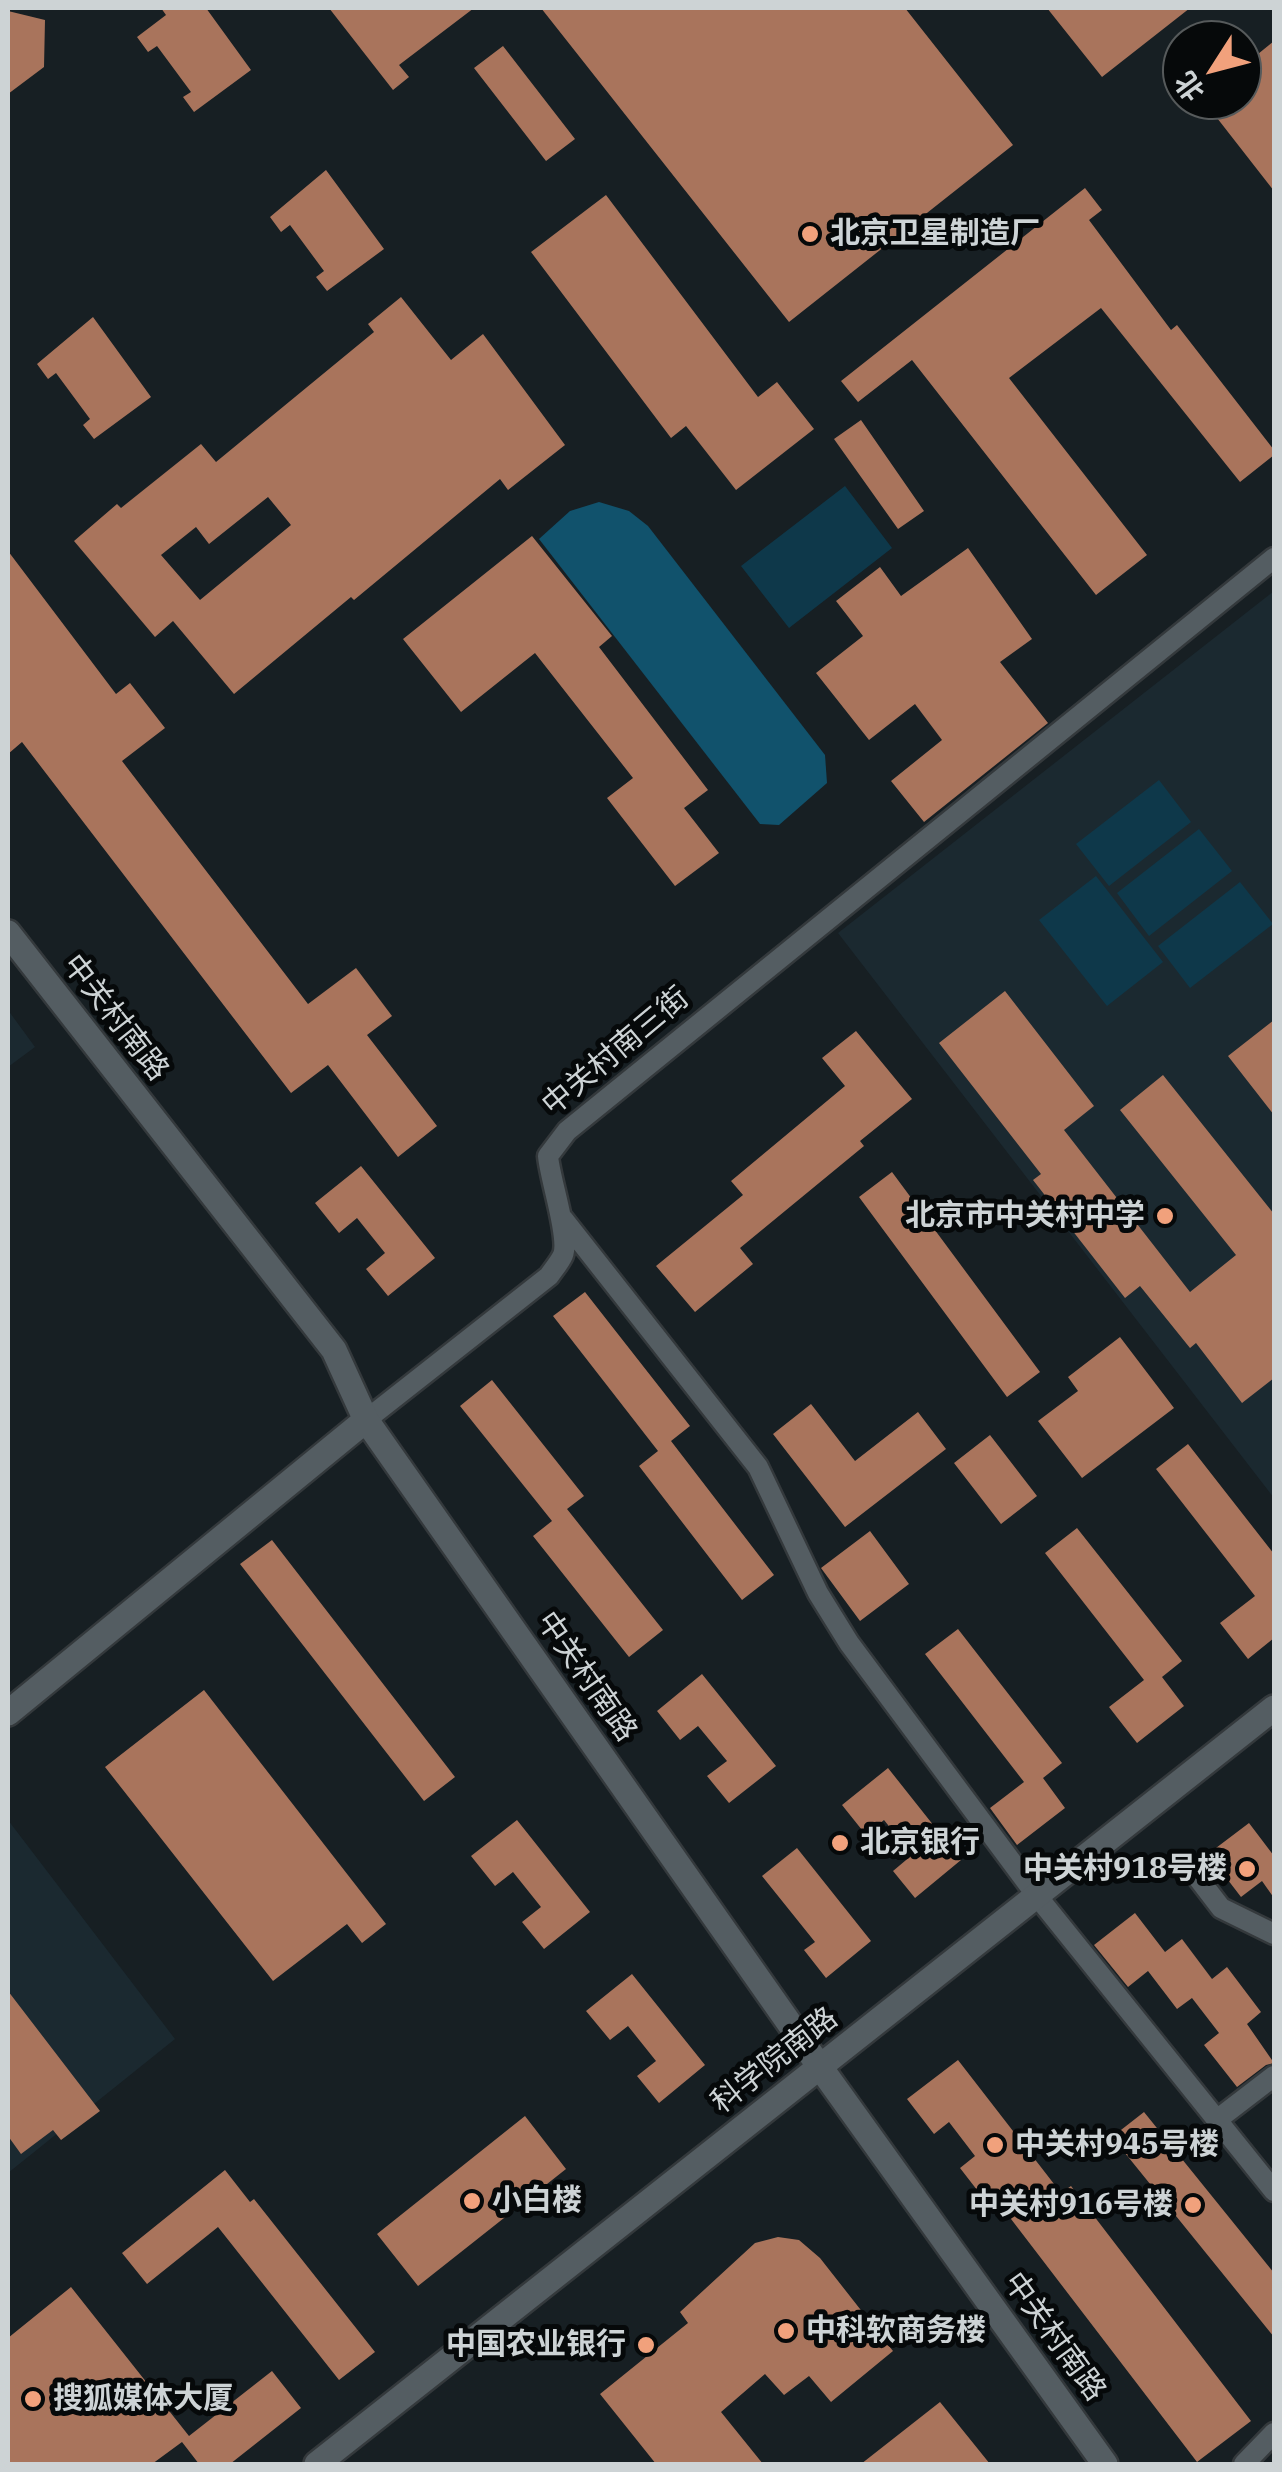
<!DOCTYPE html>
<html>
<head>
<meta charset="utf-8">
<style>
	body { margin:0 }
	#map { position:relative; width:1282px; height:2472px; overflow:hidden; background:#171f23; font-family:"IBM Plex Serif","Noto Sans SC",serif }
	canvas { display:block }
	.frame { position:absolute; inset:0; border:10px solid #cdd3d5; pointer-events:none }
	.north { position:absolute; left:1162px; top:20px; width:100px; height:100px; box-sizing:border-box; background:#06090a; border:2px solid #565a5b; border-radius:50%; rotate:234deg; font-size:28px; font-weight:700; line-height:40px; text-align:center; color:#cdd3d5 }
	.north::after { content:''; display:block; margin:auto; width:35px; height:45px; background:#f1a17c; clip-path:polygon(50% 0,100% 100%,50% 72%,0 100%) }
</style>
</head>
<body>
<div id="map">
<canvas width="1282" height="2472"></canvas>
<div class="frame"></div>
<div class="north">北</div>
</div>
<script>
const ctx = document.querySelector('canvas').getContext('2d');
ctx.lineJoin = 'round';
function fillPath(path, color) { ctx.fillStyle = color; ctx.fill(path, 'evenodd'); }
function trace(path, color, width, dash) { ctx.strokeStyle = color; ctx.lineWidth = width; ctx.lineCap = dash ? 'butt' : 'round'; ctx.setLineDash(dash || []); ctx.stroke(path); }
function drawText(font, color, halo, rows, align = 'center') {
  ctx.font = font + ' "IBM Plex Serif","Noto Sans SC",serif'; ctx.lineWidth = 10; ctx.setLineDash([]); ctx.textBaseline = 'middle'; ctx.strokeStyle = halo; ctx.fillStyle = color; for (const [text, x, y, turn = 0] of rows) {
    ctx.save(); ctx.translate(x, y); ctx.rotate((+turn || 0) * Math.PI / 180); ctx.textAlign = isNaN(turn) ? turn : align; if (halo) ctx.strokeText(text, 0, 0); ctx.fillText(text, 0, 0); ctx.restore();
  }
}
fillPath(new Path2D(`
	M1274,591V1498L838,933Z
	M8,1010L35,1047L8,1067Z
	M8,1820L175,2039L8,2173Z`), '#1b2930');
fillPath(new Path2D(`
	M845,486L892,548L789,628L741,566Z
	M1159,780L1191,822L1109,886L1076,844Z
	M1199,829L1232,871L1149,936L1117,893Z
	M1096,876L1163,962L1107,1006L1039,920Z
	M1240,882L1273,924L1190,988L1158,946Z`), '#0e384a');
fillPath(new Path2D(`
	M599,502L629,511L648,526L825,755L827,783L779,825L760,824L539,539L570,511Z`), '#11526c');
fillPath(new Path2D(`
	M161,8H206L251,70L194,112L183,97L191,92L157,46L148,52L137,37L166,15Z
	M329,8H474L399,65L409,77L393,90Z
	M541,8H905L1013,145L789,322Z
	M1047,8H1190L1102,77Z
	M8,11L45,20L44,67L8,94Z
	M1274,41V191L1203,100H1242V67Z
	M503,46L575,139L546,161L474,68Z
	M326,170L384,249L327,291L316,277L324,271L290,225L281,232L270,217Z
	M1085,188L1102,210L1089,220L1171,330L1177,325L1274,450V455L1240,482L1101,308L1009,378L1147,555L1096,595L912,360L858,402L841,381Z
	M606,195L758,397L777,382L814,429L736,490L686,426L671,438L531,252Z
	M401,297L451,360L483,334L565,445L508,490L500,479L354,600L351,597L234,694L173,621L155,637L74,541L117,504L121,508L201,444L216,462L374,332L368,324ZM268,497L291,525L200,600L161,555L196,527L209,544Z
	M93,317L151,397L94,439L83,425L90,419L56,373L48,379L37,364Z
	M861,420L924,511L898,529L834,439Z
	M532,536L612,636L599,647L708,790L684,808L719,853L675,886L607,798L633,778L535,653L461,712L403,639Z
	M968,548L1032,639L1000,662L1048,723L924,822L891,781L942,740L915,704L869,740L816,673L863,636L836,601L880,567L901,596Z
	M8,551L116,694L130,683L165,728L122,761L308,1004L356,968L392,1016L367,1035L437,1126L398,1157L328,1065L291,1093L22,742L8,754Z
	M1005,991L1094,1106L1064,1130L1190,1292L1236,1255L1120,1110L1163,1075L1274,1214V1378L1242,1403L1196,1343L1190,1348L1140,1286L1125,1298L1033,1180L1041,1174L939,1043Z
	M1274,1020V1115L1228,1056Z
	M856,1031L912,1099L860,1141L864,1146L740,1248L753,1264L695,1312L656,1266L743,1195L731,1181L845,1086L822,1058Z
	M361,1166L435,1258L388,1296L366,1269L385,1253L357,1218L339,1233L315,1203Z
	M892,1172L1040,1372L1007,1397L859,1197Z
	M585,1292L690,1426L671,1441L774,1575L742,1600L639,1466L658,1451L553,1316Z
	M1120,1337L1174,1408L1082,1478L1038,1421L1078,1391L1068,1377Z
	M492,1380L584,1496L567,1509L663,1630L629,1657L533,1536L552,1521L460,1406Z
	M811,1404L855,1461L918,1412L946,1449L845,1527L773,1434Z
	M990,1435L1037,1496L1001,1524L954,1463Z
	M1188,1444L1274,1554V1638L1248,1659L1220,1623L1255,1596L1156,1469Z
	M1077,1528L1182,1661L1162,1677L1184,1706L1137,1743L1109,1707L1144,1680L1045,1553Z
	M870,1531L909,1584L860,1621L821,1568Z
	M272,1540L455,1777L424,1801L240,1564Z
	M958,1629L1062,1763L1043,1778L1065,1808L1017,1845L990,1808L1024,1782L925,1654Z
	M702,1674L776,1766L729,1803L707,1776L727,1761L698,1726L680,1740L657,1711Z
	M204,1690L386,1924L362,1943L347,1924L273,1981L105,1767Z
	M888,1768L961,1860L915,1898L893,1871L912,1855L884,1820L866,1835L842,1805Z
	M517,1820L590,1912L544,1949L522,1922L541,1907L513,1872L495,1886L471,1856Z
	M1249,1823L1274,1856V1898L1262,1881L1241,1897L1208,1854Z
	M797,1848L871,1941L826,1978L804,1950L815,1942L762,1876Z
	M1135,1913L1165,1952L1182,1939L1212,1979L1227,1967L1261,2012L1247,2024L1274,2063L1266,2065L1237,2087L1204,2045L1219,2033L1192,1998L1177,2009L1148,1971L1128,1987L1094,1945Z
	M632,1974L705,2065L659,2103L637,2076L656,2061L628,2026L610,2040L586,2011Z
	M8,1991L100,2111L61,2140L53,2130L21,2154L8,2136Z
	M958,2060L1061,2193L1071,2186L1251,2421L1197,2462L998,2202L991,2208L960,2168L975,2156L949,2122L934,2134L907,2099Z
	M1144,2112L1274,2273V2337L1112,2137Z
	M525,2116L566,2169L418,2286L377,2234Z
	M225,2170L250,2202L254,2199L375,2352L339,2380L218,2227L147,2284L122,2253Z
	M778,2237L799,2240L820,2258L893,2351L831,2402L809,2376L784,2395L765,2374L721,2412L763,2464H656L600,2394L688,2323L680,2312L755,2243Z
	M71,2287L189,2436L272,2371L301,2408L230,2464H199L182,2442L152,2464H8V2338Z
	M940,2402L990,2464H861Z`), '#a9745c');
const minor = new Path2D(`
	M563,1219L758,1467L818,1593L849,1643L1037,1896L1274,2191
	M366,1420L549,1276C553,1270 560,1262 563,1255C570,1237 550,1180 548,1156L567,1131L1274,558
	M1188,1865L1221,1908L1274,1934
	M1218,2119L1274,2076
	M1244,2464L1274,2433`);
const tertiary = new Path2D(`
	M8,933L334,1350L366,1420L820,2067L1105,2464
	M8,1713L366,1420
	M317,2464L1274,1708`);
trace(minor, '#34393c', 25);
trace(tertiary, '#34393c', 30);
trace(minor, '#545d62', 20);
trace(tertiary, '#545d62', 25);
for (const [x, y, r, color] of [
	[810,234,10,"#f1a17c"],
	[1165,1216,10,"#f1a17c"],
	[840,1843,10,"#f1a17c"],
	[1247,1869,10,"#f1a17c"],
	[995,2145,10,"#f1a17c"],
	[472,2201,10,"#f1a17c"],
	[1193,2205,10,"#f1a17c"],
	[786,2331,10,"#f1a17c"],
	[646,2345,10,"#f1a17c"],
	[33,2399,10,"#f1a17c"]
]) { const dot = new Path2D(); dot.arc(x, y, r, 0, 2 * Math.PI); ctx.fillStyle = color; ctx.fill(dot); trace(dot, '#06090a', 4); }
drawText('bold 30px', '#cdd3d5', '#06090a', [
	["北京卫星制造厂",830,234],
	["北京市中关村中学",1145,1216,"right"],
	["北京银行",860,1843],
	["中关村918号楼",1227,1869,"right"],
	["中关村945号楼",1015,2145],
	["小白楼",492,2201],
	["中关村916号楼",1173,2205,"right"],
	["中科软商务楼",806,2331],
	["中国农业银行",626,2345,"right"],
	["搜狐媒体大厦",53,2399]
], 'left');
drawText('30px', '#cdd3d5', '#06090a', [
	["中关村南路",115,1018,52],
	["中关村南三街",616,1052,-40],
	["中关村南路",586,1677,55],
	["科学院南路",775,2061,-38],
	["中关村南路",1054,2337,54]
]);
</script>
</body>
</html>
